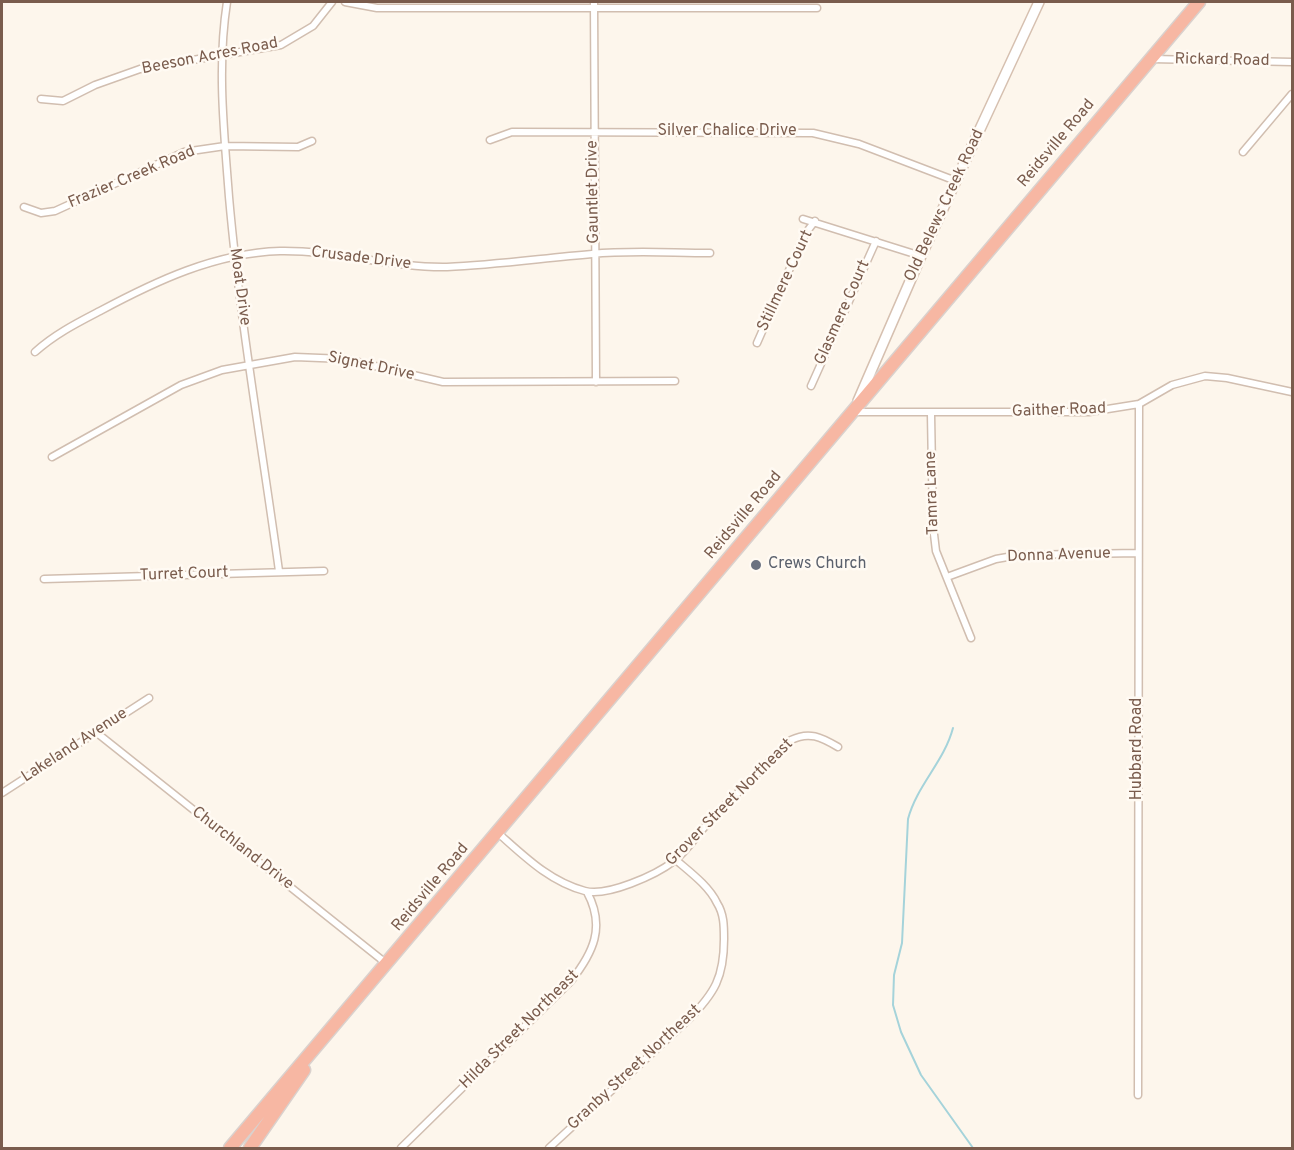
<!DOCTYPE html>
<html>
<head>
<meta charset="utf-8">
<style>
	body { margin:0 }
	#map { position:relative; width:1294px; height:1150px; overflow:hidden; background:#fdf6ec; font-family:Overpass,sans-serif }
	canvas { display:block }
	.frame { position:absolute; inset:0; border:3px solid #7a5c4d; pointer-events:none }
</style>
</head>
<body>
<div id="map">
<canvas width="1294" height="1150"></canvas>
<div class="frame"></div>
</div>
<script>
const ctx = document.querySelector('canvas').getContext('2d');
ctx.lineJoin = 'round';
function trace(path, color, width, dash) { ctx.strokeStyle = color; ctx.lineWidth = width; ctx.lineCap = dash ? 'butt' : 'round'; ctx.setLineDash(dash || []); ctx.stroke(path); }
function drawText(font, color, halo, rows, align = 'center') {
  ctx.font = font + ' Overpass,sans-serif'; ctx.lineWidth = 5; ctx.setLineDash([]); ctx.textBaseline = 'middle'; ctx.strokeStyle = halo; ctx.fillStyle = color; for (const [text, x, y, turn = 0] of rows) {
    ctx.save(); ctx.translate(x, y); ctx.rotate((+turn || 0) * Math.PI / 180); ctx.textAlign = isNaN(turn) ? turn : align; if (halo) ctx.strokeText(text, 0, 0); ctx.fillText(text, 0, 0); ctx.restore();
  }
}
trace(new Path2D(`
	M953,728C944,762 917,785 908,819L902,943L894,975L893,1005L901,1032L921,1075L973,1148`), '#a5d3da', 2);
const street = new Path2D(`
	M227,2C217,67 224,131 229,197C240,322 262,447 279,571
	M345,2L377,8H817
	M594,2L596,382
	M1152,59L1292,62
	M41,99L63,101L95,85L140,69L281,45L313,26L332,2
	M490,140L512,132L813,133L859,144L956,181
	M1243,152L1292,94
	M24,207L41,213L55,211L184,152L225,146L298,147L312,141
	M803,219L921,256
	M757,343L805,234L815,221
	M35,352C55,334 77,323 100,311C156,281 215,253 280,251C336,250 391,268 447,267C495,265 544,258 592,254C631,250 671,253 710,253
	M811,386L876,241
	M853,412H1089L1139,404L1172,385L1205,376L1227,378L1292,392
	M931,414L933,526L936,551L971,638
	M52,457L181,385L222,370L295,357L345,359L443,382L675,381
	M947,577L996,559L1019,555L1138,553
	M44,579L324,571
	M97,733L387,964
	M2,793L149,698
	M498,833C524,856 550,882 585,891C607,897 656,875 674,861C688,850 698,833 710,821C737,793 764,767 791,740C809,731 821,737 838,747
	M1138,1095L1139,404
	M401,1148L571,981C593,953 606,927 587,892
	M549,1148L688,1020C715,993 724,977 724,939C724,926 724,914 717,903C709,886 690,872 676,860`);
const secondary = new Path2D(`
	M858,401L921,256L1039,2`);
const highway = new Path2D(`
	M230,1148L1199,2
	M250,1148L304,1070`);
trace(street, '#d1beb0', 9);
trace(secondary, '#d6c0b0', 12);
trace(highway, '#dad1cd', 15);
trace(street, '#fff', 6);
trace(secondary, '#fff', 9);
trace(highway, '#f7b7a3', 12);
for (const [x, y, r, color] of [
	[756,565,6,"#6b7280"]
]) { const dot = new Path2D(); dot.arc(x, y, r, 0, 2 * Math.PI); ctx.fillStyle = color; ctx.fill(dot); trace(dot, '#fffaf3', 2); }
drawText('16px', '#7a5c4d', '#fffaf3', [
	["Beeson Acres Road",210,57,-11],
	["Rickard Road",1222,61,1],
	["Silver Chalice Drive",727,132],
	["Reidsville Road",1057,144,-50],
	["Frazier Creek Road",132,178,-23],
	["Gauntlet Drive",594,192,-91],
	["Old Belews Creek Road",945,206,-65],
	["Crusade Drive",361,259,7],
	["Stillmere Court",786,281,-65],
	["Moat Drive",239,287,82],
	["Glasmere Court",843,313,-66],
	["Signet Drive",371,367,12],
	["Gaither Road",1059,411,-2],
	["Tamra Lane",933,493,-92],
	["Reidsville Road",744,516,-50],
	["Donna Avenue",1059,556,-2],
	["Turret Court",184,575,-2],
	["Lakeland Avenue",75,746,-33],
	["Hubbard Road",1138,749,-90],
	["Grover Street Northeast",730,803,-45],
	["Churchland Drive",242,849,38],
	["Reidsville Road",431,888,-50],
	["Hilda Street Northeast",520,1030,-45],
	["Granby Street Northeast",635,1068,-43]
]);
drawText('16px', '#5b616d', '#fffaf3', [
	["Crews Church",768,565]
], 'left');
</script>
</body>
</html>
